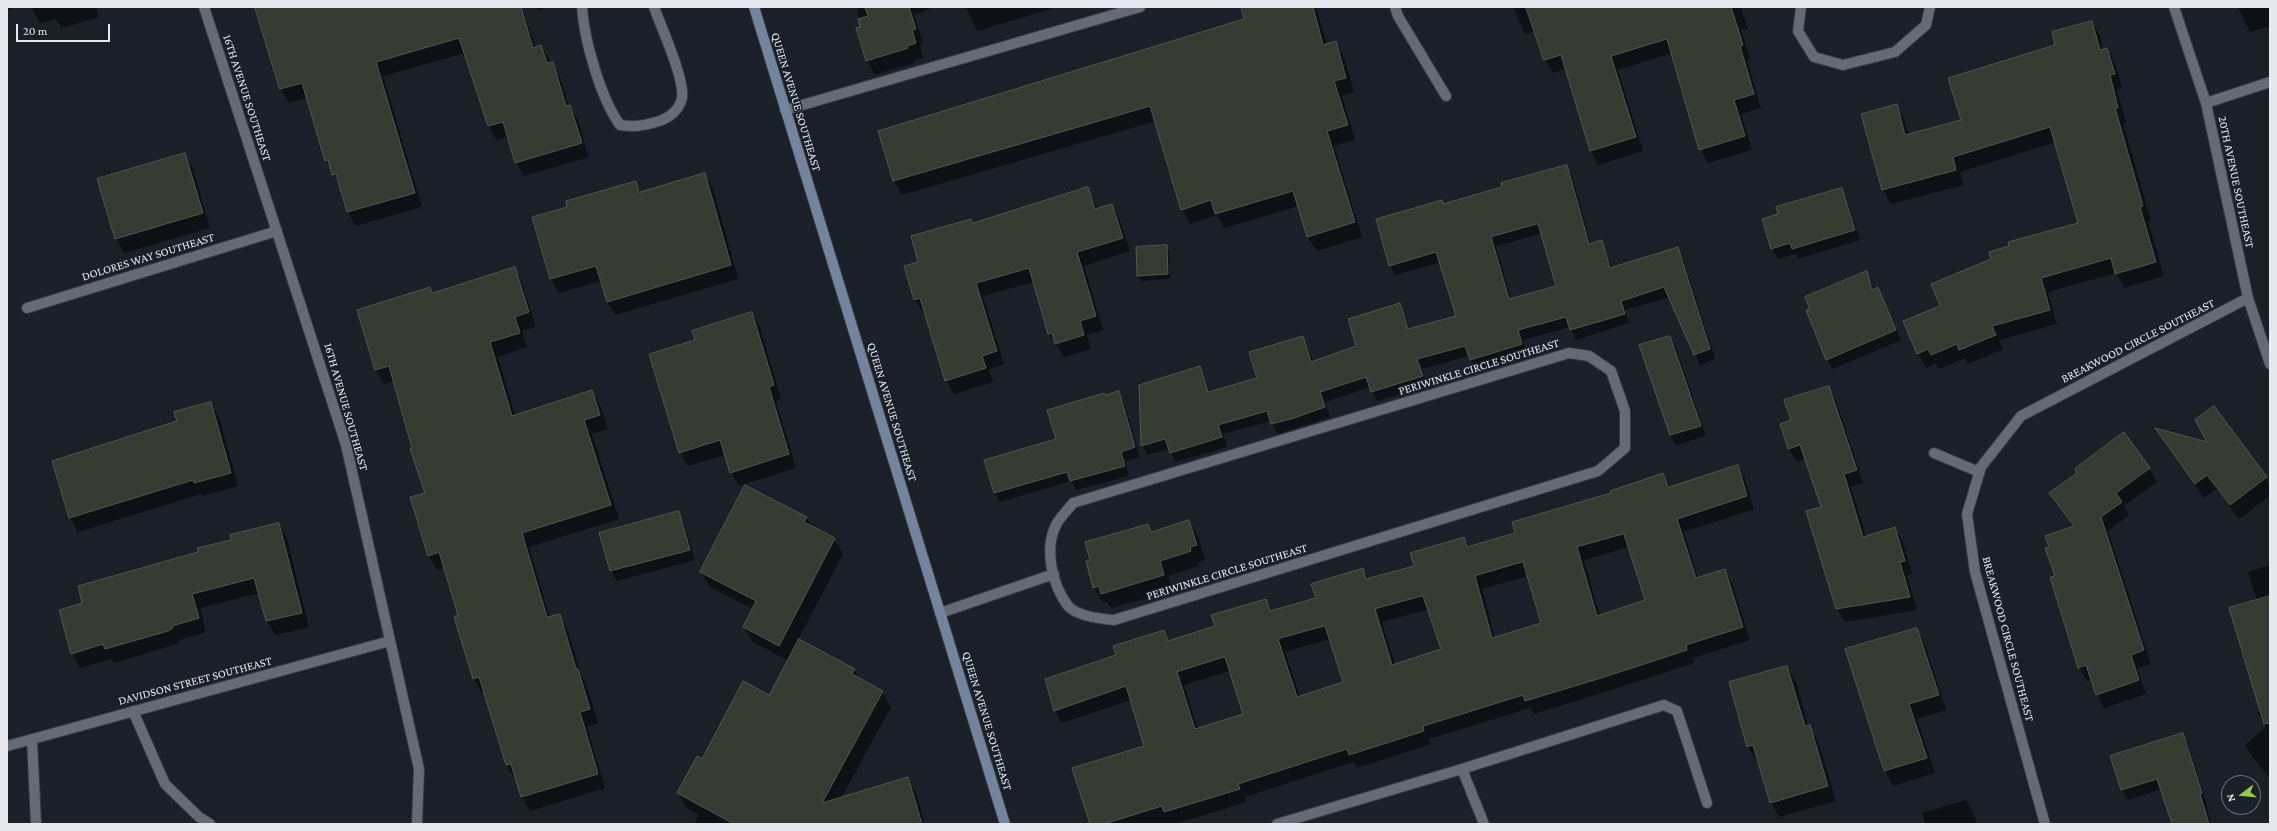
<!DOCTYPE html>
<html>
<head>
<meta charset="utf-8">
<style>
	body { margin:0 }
	#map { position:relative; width:2277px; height:831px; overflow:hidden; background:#1a1f28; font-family:"Crimson Pro",serif }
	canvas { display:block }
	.frame { position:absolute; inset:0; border:8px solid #e5e9ef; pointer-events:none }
	.north { position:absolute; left:2221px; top:775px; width:40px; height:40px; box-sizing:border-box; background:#1a1f28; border:1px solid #6b7078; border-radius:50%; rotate:254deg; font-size:11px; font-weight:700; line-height:16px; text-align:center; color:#e5e9ef }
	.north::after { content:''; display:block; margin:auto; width:14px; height:18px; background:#90cd40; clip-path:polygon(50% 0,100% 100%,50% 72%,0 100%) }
	.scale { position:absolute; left:16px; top:24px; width:94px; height:18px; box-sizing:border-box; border:2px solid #e5e9ef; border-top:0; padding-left:5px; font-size:12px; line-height:14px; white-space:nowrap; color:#e5e9ef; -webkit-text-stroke:3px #1a1f28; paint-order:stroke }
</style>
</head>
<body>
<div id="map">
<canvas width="2277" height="831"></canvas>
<div class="frame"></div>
<div class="north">N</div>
<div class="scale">20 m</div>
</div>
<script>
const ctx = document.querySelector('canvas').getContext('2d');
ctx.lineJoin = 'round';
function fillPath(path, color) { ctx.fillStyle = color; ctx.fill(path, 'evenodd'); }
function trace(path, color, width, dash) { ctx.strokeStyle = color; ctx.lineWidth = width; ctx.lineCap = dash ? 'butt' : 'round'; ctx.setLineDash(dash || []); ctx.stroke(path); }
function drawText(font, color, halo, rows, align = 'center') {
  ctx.font = font + ' "Crimson Pro",serif'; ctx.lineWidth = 3; ctx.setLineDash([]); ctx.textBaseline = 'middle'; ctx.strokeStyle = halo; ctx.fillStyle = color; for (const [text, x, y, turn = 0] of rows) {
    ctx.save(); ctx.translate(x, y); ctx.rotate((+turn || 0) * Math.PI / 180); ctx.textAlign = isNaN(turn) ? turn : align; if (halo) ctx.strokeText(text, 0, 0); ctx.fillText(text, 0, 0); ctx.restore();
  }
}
fillPath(new Path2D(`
	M7,7H17L7,10Z
	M31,7H96L99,17L62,28L56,19L40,23Z
	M257,7H522L536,48L541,46L560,77L569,106L578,120L589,157L524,176L516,162L508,136L497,140L489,126L465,53L383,76L422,207L356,226L348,212L342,188L326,161L308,97L289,103L281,89Z
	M537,7H550L539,10Z
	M857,7H934L914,15L923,43L920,45L923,58L914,60L915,63L875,75L867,61Z
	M966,7H1057L977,31Z
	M1242,7H1316L1327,45L1336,43L1344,57L1354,92L1342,96L1355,140L1334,146L1362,237L1317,251L1308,237L1299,206L1224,228L1217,215L1190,224L1182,209L1156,121L902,195L894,181L879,131L1245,19Z
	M1513,7H1741L1748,29L1741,30L1750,59L1747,60L1761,108L1741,114L1752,150L1708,163L1700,149L1672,53L1618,70L1643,151L1598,165L1591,151L1566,69L1553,73L1545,60L1535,31L1525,34Z
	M2238,7H2270V26L2250,32Z
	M2092,22L2100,36L2103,50L2107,49L2115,63L2122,88L2117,90L2126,122L2123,123L2151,220L2148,221L2164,276L2124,288L2116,273L2048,292L2057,324L1999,340L2003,349L1968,364L1965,358L1940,369L1936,363L1926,368L1918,353L1942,307L2079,223L2056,142L1960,172L1964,185L1891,204L1883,190L1862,114L1896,105L1904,119L1909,135L1962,121L2056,45Z
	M184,154L193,169L210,228L124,253L116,238Z
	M1567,166L1572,176L1591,245L1601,241L1612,268L1677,248L1683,258L1715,359L1700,365L1670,297L1625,310L1629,323L1576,340L1570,327L1523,340L1527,354L1476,369L1469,356L1422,369L1427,386L1377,401L1370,387L1325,402L1330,417L1299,427L1277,434L1271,421L1223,434L1227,447L1176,462L1169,449L1147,455L1142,445L1200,367L1210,393L1258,379L1303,337L1313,362L1358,347L1400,304L1410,330L1457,316L1441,262L1395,275L1390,266L1442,202L1444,205L1503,188ZM1541,234L1557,286L1511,299L1496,246Z
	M705,174L713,188L738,279L615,315L607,302L601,281L559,293L551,279L533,218L568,207L635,182L641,192Z
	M1087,188L1098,209L1112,205L1119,218L1130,251L1084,266L1103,330L1087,335L1091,349L1064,357L1049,334L1034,282L983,296L1004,364L989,369L993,382L954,394L946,380L925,312L923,313L915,300L919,263L971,220L973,223Z
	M1842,189L1847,200L1860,240L1798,259L1796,254L1778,259L1772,248L1780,215Z
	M1166,246L1169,251L1170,279L1141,281L1138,276Z
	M514,268L522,283L536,327L522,331L527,347L498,357L515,416L592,391L600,405L608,429L592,434L619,519L529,547L550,618L559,615L567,629L582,677L586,684L598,723L587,727L605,788L530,811L522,797L517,779H515L506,765L484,692L482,693L474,679L459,616L445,567L437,570L429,556L426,493L394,381L384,384L376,370L430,288L433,294Z
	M1867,273L1874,290L1878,288L1883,299L1901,340L1833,369L1827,359Z
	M752,313L760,327L781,399L776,401L796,468L739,486L731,472L725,455L688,466L680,452L696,341Z
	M1670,337L1676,347L1706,436L1676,445L1670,435Z
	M1828,387L1836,400L1863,483L1851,487L1866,537L1895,528L1903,542L1912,574L1907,576L1917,610L1845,622L1837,609L1807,512L1823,508L1806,459L1797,462L1789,449L1781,425L1793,421Z
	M1118,392L1124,402L1140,457L1125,461L1129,476L1076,490L1071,481L1000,502L995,493L985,461L1057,439L1105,396Z
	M211,403L219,417L238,486L203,496L201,494L78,532L70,518L53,462L178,422Z
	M2214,407L2270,485V496L2239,519L2217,489L2204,498L2157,430L2209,444Z
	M1738,466L1745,479L1754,509L1684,532L1698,578L1724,570L1732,583L1750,640L1693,658L1694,663L1608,691L1534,714L1530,708L1429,739L1431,744L1357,768L1353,762L1245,797L1246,802L1175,824H1091L1145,747L1131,700L1062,723L1055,711L1117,655L1164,631L1169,641L1216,627L1265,600L1272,611L1317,599L1363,569L1369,579L1415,567L1464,538L1469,547L1516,534L1663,474L1670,487ZM1629,547L1647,601L1600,616L1584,560ZM1528,576L1542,624L1495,638L1482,589ZM1429,609L1442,650L1395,665L1382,622ZM1330,639L1344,683L1300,697L1285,652ZM1230,671L1244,715L1198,729L1184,685Z
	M2149,468L2157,482L2124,506L2129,515L2108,531L2151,664L2137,668L2146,694L2104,708L2097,694L2092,679L2087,681L2079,667L2056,576L2050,548L2074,527L2051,493Z
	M679,513L684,523L695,560L617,581L611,571L601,533Z
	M806,517L812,527L834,539L843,554L798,640L854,670L860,680L882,692L891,707L841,798L907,778L916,793L925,824H694L699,815L687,808L678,793L702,760L769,696L789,661L753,642L744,627L753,609L710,587L701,572Z
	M1189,521L1198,536L1205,560L1198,562L1199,566L1168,576L1172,591L1111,608L1107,602L1103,603L1094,588L1087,561L1148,525L1152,533Z
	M279,524L287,539L309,628L275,635L267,621L259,593L200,608L206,632L179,640L180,643L114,663L111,659L80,668L72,653L84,603L200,552Z
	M2270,565V778L2254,759L2245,745L2266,727L2257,712L2265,705L2257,601L2248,572Z
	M1917,630L1925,645L1946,710L1917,719L1935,773L1893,786L1885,771L1846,650Z
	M1787,667L1796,682L1808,726L1818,741L1836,801L1779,817L1771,802L1759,761L1757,762L1748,747Z
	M2182,734L2188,744L2207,804H2206L2211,824H2173L2162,789L2128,800L2122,790L2111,756Z
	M1966,800L1973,812L1977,824H1925L1922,813Z`), '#0007');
const building = new Path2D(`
	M255,7H521L533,48L541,45L547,63L553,62L566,106L570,105L582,143L515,163L503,122L488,126L459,38L376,62L415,193L347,212L336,174L332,175L328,160L325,161L302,83L280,89Z
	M865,7H909L916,29L912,30L916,43L907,46L908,48L866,61L856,28L860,27L858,19L868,16Z
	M1241,7H1313L1323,45L1336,41L1346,78L1334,81L1348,125L1327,131L1355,222L1307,237L1293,191L1215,214L1211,200L1181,210L1150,106L893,181L878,131L1244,19Z
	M1526,7H1731L1743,45L1740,46L1754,94L1734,100L1745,136L1699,150L1667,39L1611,56L1636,137L1590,151L1561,55L1544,60Z
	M2092,21L2100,50L2107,48L2115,74L2110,75L2118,108H2115L2143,206L2140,207L2156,262L2115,274L2111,258L2041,278L2050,310L1992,326L1996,335L1959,350L1957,344L1931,355L1928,349L1917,354L1903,321L1940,306L1931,284L1991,259L1989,252L2009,246L2008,242L2078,223L2050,127L1953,157L1956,170L1882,190L1861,114L1897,104L1905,135L1961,120L1948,78L2055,45L2052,32Z
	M185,153L203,213L115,239L97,179Z
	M1567,165L1589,244L1602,240L1610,268L1678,247L1710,349L1694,355L1664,287L1621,301L1625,314L1570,330L1566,317L1518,330L1522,344L1470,360L1465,346L1417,359L1423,376L1371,392L1366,377L1320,392L1325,407L1294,418L1271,424L1267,411L1218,425L1222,437L1170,453L1165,439L1141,446L1139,385L1200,366L1208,392L1257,378L1249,352L1303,336L1311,362L1356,346L1348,319L1400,303L1408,329L1456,316L1436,252L1389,266L1376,219L1442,200L1443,204L1502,187L1501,183ZM1538,224L1556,286L1509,299L1491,237Z
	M705,173L731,265L607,302L596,266L550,279L532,217L567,207L566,201L636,181L639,192Z
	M1088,187L1095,209L1112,204L1123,238L1077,252L1096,316L1080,321L1084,335L1055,344L1052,333L1048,334L1029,268L976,283L997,351L982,356L986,368L945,381L920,298L914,300L904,266L918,262L911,236L971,219L972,223Z
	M1842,188L1855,230L1792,249L1790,243L1771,249L1762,219L1778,214L1776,207Z
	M1167,245L1168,274L1137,276L1136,247Z
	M515,267L529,312L515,317L520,333L490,342L512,416L592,390L600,415L584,420L611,505L522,533L547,617L560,614L576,669H578L590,709L580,712L598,774L521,797L511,764L506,765L479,677L473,679L454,617L458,615L439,552L428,556L410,497L425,493L410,449L412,448L389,366L375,370L357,310L430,287L432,293Z
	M1867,271L1872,290L1878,287L1896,330L1826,360L1806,310L1810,309L1805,297Z
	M752,312L774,385L769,387L789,454L730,473L720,440L679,453L649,354L695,340L692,331Z
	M1670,336L1701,426L1670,435L1639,345Z
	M1829,386L1857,470L1844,474L1863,537L1895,527L1905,561L1900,562L1910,597L1836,609L1806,511L1821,507L1800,445L1788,449L1780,424L1791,420L1784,400Z
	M1119,391L1135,447L1121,452L1125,466L1070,481L1067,472L994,493L984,460L1056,439L1047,410L1104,393L1105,395Z
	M211,402L231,473L194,483L193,480L69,518L52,461L177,421L174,412Z
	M2214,406L2267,477L2230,505L2207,475L2195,484L2155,428L2207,442L2195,420Z
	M2124,432L2150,468L2116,493L2122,502L2101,517L2144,650L2131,655L2139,680L2096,695L2086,665L2078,668L2050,577L2055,576L2045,548L2049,547L2045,536L2074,526L2049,493L2077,473L2075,469Z
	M1738,465L1747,496L1677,519L1696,578L1725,569L1743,627L1686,645L1687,650L1601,678L1525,701L1523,695L1423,726L1424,731L1349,755L1347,749L1238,784L1240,789L1164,812L1162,806L1104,824H1090L1072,768L1144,746L1126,686L1054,711L1045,679L1116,655L1113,646L1164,630L1168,641L1215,626L1211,615L1266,599L1270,611L1316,598L1311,584L1363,568L1366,579L1414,566L1410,553L1464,537L1467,547L1515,533L1512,522L1611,493L1610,491L1663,473L1668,487ZM1624,534L1645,600L1597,616L1577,547ZM1523,562L1541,623L1492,638L1475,576ZM1423,596L1441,649L1392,665L1375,609ZM1325,626L1343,682L1297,697L1278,639ZM1225,657L1243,714L1195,729L1177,672Z
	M745,485L807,517L804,522L835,538L779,646L743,627L756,601L700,572Z
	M679,511L690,550L610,571L599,533Z
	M1189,520L1197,545L1190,547L1191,551L1160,561L1164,575L1101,594L1099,586L1093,588L1086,561L1090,560L1085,542L1148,524L1151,532Z
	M279,523L302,613L266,621L254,578L192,594L199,618L172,626L173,628L168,631L105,649L103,644L71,654L59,610L82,603L78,586L198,552L197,548L231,540L230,535Z
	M2270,596V723L2264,724L2229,608Z
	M1917,628L1939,695L1909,704L1927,758L1884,771L1845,649Z
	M799,639L855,669L852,674L883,691L822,803L908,777L922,824H734L677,793L697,756L702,759L743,681L769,695Z
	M1787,666L1805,726L1810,725L1828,786L1770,803L1753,745L1747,747L1729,682Z
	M2183,733L2202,793L2200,794L2209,824H2172L2157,779L2121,790L2110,756Z`);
fillPath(building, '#363b31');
trace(building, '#52574d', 1);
const service = new Path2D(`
	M582,7C584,40 601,99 620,125C634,127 643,126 656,122C668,119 679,111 682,98C685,79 661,27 654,7
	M785,110L1140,7
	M27,308L277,231
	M133,711L165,784L199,817L210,824
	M32,739L36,824
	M1462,769L1664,705L1677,711L1707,803
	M1277,824L1462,769L1484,824`);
const minor = new Path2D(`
	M204,7L346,445L419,769L417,824
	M1395,7L1398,16L1446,96
	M1801,7L1798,31L1814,57L1843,65L1895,52L1926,25L1930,7
	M2174,7L2206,103L2248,298L2270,364
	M2206,103L2270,82
	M1569,353L1589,356L1611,371L1625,411V448L1598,471L1114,620C1101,619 1077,616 1068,606C1052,585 1044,548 1056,525C1060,517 1068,510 1073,503Z
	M1934,453L1979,472
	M940,613L1054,574
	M7,746L390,641
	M2045,824L1975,572L1967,514L1981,467L2021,416L2248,298`);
const secondary = new Path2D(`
	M754,7L1005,824`);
trace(service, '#363a41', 12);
trace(minor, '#363a41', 12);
trace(secondary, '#363a41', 12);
trace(service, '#656b75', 10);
trace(minor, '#656b75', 10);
trace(secondary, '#74849e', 10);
drawText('12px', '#e5e9ef', '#1a1f28', [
	["16TH AVENUE SOUTHEAST",247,98,72],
	["QUEEN AVENUE SOUTHEAST",796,102,73],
	["20TH AVENUE SOUTHEAST",2236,182,78],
	["DOLORES WAY SOUTHEAST",148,257,-17],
	["BREAKWOOD CIRCLE SOUTHEAST",2138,341,-27],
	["PERIWINKLE CIRCLE SOUTHEAST",1479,367,-17],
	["16TH AVENUE SOUTHEAST",346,407,74],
	["QUEEN AVENUE SOUTHEAST",892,412,73],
	["PERIWINKLE CIRCLE SOUTHEAST",1227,572,-17],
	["BREAKWOOD CIRCLE SOUTHEAST",2008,639,75],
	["DAVIDSON STREET SOUTHEAST",195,681,-15],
	["QUEEN AVENUE SOUTHEAST",987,721,73]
]);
</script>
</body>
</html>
